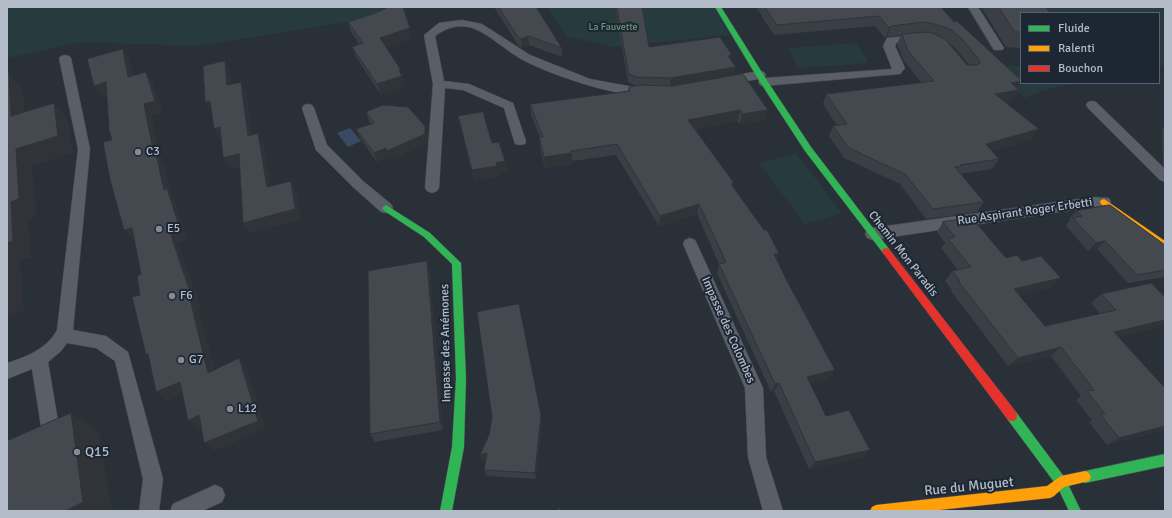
<!DOCTYPE html>
<html>
<head>
<meta charset="utf-8">
<style>
	body { margin:0 }
	#map { position:relative; width:1172px; height:518px; overflow:hidden; background:#2a3038; font-family:Signika,sans-serif }
	canvas { display:block }
	.frame { position:absolute; inset:0; border:8px solid #b4bcc9; pointer-events:none }
	.legend { position:absolute; left:1020px; top:12px; width:140px; height:72px; box-sizing:border-box; background:#1d2633; border:1px solid #59626f; margin:0; padding:5px 7px; list-style:none; font-size:12px; color:#b4bcc9 }
	.legend li { display:flex; align-items:center; gap:8px; height:20px }
	.legend b { width:20px; border:1px solid #59626f }
</style>
</head>
<body>
<div id="map">
<canvas width="1172" height="518"></canvas>
<div class="frame"></div>
<ul class="legend">
<li><b style="height:5px;background:#30b455"></b>Fluide</li>
<li><b style="height:5px;background:#ff9f0a"></b>Ralenti</li>
<li><b style="height:5px;background:#e5322d"></b>Bouchon</li>
</ul>
</div>
<script>
const ctx = document.querySelector('canvas').getContext('2d');
ctx.lineJoin = 'round';
function fillPath(path, color) { ctx.fillStyle = color; ctx.fill(path, 'evenodd'); }
function trace(path, color, width, dash) { ctx.strokeStyle = color; ctx.lineWidth = width; ctx.lineCap = dash ? 'butt' : 'round'; ctx.setLineDash(dash || []); ctx.stroke(path); }
function drawText(font, color, halo, rows, align = 'center') {
  ctx.font = font + ' Signika,sans-serif'; ctx.lineWidth = 4; ctx.setLineDash([]); ctx.textBaseline = 'middle'; ctx.strokeStyle = halo; ctx.fillStyle = color; for (const [text, x, y, turn = 0] of rows) {
    ctx.save(); ctx.translate(x, y); ctx.rotate((+turn || 0) * Math.PI / 180); ctx.textAlign = isNaN(turn) ? turn : align; if (halo) ctx.strokeText(text, 0, 0); ctx.fillText(text, 0, 0); ctx.restore();
  }
}
fillPath(new Path2D(`
	M7,7H399L380,17L196,46L81,42L7,58Z
	M546,7H713L730,35L613,47L567,36Z
	M1040,7H1165V65L1159,66V13H1044Z
	M856,43L869,63L798,68L788,48Z
	M986,65L1021,66V83H1079L1045,90L1025,98Z
	M796,153L842,213L805,224L759,163Z`), '#273a3e');
fillPath(new Path2D(`
	M350,128L361,141L348,147L337,133Z`), '#384963');
const lane = new Path2D(`
	M968,7H978L1004,48L1002,50H994Z
	M462,20L482,24L530,55L590,79L628,86L652,88L654,91L652,94C624,101 546,73 521,59C507,51 488,34 475,29C460,23 446,28 435,36L444,81L469,84L513,103L526,141L525,144L520,145L515,144L504,108L463,90L445,88L439,188L437,191L432,193L427,191L425,188L433,84L424,35L439,23Z
	M919,35L924,38L923,40L896,43L895,46L905,68L900,74L764,86L760,85L758,82L760,79L764,78L892,69L883,46L887,38Z
	M65,55L69,56L71,58L90,149L73,330L106,336L128,352L163,479L159,511H139L143,479L115,361L96,348L67,343L61,351L48,362L61,439L58,445L52,448L46,445L43,439L32,369L7,379V363C26,357 47,349 57,330L78,149L59,58L61,56Z
	M760,71L764,72L766,75L764,78L725,85L721,84L719,81L721,78L725,77Z
	M1092,101L1096,102L1165,169V182L1160,180L1088,108L1086,105L1088,102Z
	M308,104L312,105L314,108L327,145L363,181L391,204L393,208L391,212L386,213L381,212L353,187L316,150L302,108L304,105Z
	M1093,197L1109,198L1111,202L1109,206L1093,207L872,240L867,238L865,234L867,230L872,228Z
	M690,238L695,240L697,244L763,388L766,457L783,511H763L748,457L745,388L683,244L685,240Z
	M215,485L222,488L225,495L222,502L202,511H170L173,504Z`);
const fast = new Path2D(`
	M715,7H721L768,82L811,147L889,249L890,251L889,253H883L805,151L760,82Z
	M386,205L430,233L461,263L466,378L464,447L452,511H440L452,447L456,378L452,264L424,237L383,210L382,208Z
	M1012,411L1016,412L1065,478L1081,511H1069L1057,486L1008,420L1007,416L1008,412Z
	M1165,454V466L1085,483L1081,481L1079,477L1081,473L1085,471Z`);
const slow = new Path2D(`
	M1104,199L1165,241V249L1101,204L1100,202L1101,200Z
	M1085,471L1089,473L1091,477L1089,481L1064,487L1054,496L1050,498L930,511H870L872,507L876,505L1047,486L1061,476Z`);
const jam = new Path2D(`
	M886,248L889,249L1016,412L1017,416L1016,420L1012,421L1008,420L883,253L882,251L883,249Z`);
trace(lane, '#484c53', 1);
trace(fast, '#484c53', 1);
trace(slow, '#484c53', 1);
trace(jam, '#484c53', 1);
fillPath(lane, '#5a5e66');
fillPath(fast, '#30b455');
fillPath(slow, '#ff9f0a');
fillPath(jam, '#e5322d');
fillPath(new Path2D(`
	M494,7H531L562,48V57L529,45L522,48L519,46Z
	M615,7H642L649,47L731,60L734,74L670,86L635,85L628,82Z
	M756,7H941L954,22L1021,82L1017,89L1019,90L1012,100L1005,102L1032,139L992,151L999,159L992,169L960,174L984,202L977,212L926,219L900,184L844,158L829,136L833,126H837L823,104L826,94L922,83L904,61L897,44L901,35L887,37L885,38L875,26L774,35ZM947,41L956,49L969,65H967Z
	M981,7H1046L1021,13V48L1006,47Z
	M348,22L412,38L386,48L401,70L405,86L381,95L356,57L352,47L359,44L351,32Z
	M629,87L768,110L765,120L740,124L737,121L695,129L734,183L733,187L779,253L777,259L829,379L810,383L826,416L863,457L809,469L774,391L771,392L717,273L719,264L697,214L659,226L616,155L572,161V164L545,168L540,148L539,137H540L531,115L530,104L628,91Z
	M366,112L428,135L427,143L390,160L389,157L377,162L360,138L356,129L371,124L369,121Z
	M458,116L492,143L505,161L507,171L498,173V176L474,181Z
	M1165,126V167L1163,165L1162,130Z
	M1076,211L1165,245V277L1128,283L1097,249L1088,251L1066,226L1070,220L1069,219Z
	M943,222L1006,258L1022,261L1052,287L1019,295L1045,326L1100,314L1091,303L1101,294L1165,326L1119,337L1165,388V430L1107,445L1089,422L1092,420L1076,400L1081,396L1051,356L1008,366L951,291L952,290L945,281L952,271L958,270L941,248L945,243L937,232Z
	M427,261L430,271L443,430L375,442L370,434Z
	M542,422L536,479L487,476L484,470L486,460L482,461L480,455Z`), '#3a3f45');
fillPath(new Path2D(`
	M891,26L887,37L885,38L889,28Z
	M410,28L412,38L383,49L380,38Z
	M528,36L529,45L522,48L521,39Z
	M123,49L130,60L136,88L128,77Z
	M732,55L731,63L728,56Z
	M225,61L231,72L233,96L227,85Z
	M736,67L734,74L670,86L671,78Z
	M399,70H401L405,86L381,95L377,84Z
	M146,72L153,83L163,113L152,116L161,161L164,165L171,193L175,200L188,240L178,243L201,308L199,309L218,382L208,373L170,232L164,190L154,154L144,104Z
	M9,73L23,91L26,133L11,116Z
	M1021,81V82L1016,91L1019,90L1012,100L989,104L995,94L1011,83Z
	M106,82L115,94L103,98L94,86Z
	M241,82L247,93L254,147L248,136Z
	M210,101L211,113L205,102Z
	M54,103L68,120L73,153L32,166L37,216L28,219L31,257L20,261L24,311L7,317V243L16,149Z
	M740,110L737,121L687,130L688,120Z
	M768,110L765,120L740,124L742,114Z
	M425,126L428,135L427,143L390,160L387,151Z
	M220,127L226,139L220,140L214,129Z
	M1039,129L1032,139L980,154L986,144Z
	M258,133L264,145L273,198L267,187Z
	M386,148L389,157L377,162L374,153Z
	M572,153V164L545,168L544,157Z
	M239,154L246,165L230,170L223,158Z
	M505,161L507,171L498,173V176L474,181L472,170L496,163Z
	M291,181L297,192L301,220L250,234L243,223Z
	M734,183L732,193L731,184Z
	M699,204L697,214L659,226L660,216Z
	M132,228L141,239L133,241L124,230Z
	M1105,241L1097,249L1088,251L1096,243Z
	M779,253L776,263L774,254Z
	M427,261L430,271L443,430L440,422Z
	M1061,278L1052,287L1006,298L1014,289Z
	M1165,320V326L1103,341L1114,332Z
	M1061,347L1051,356L1008,366L1018,358Z
	M239,358L247,368L266,429L214,451L204,443Z
	M835,370L829,379L802,385L807,377Z
	M180,382L190,391L167,401L156,392Z
	M779,383L774,391L771,392L775,384Z
	M71,413L99,431L112,511H65Z
	M199,415L209,424L198,429L188,421Z
	M541,415L542,422L536,479L535,473Z
	M1165,426V430L1107,445L1119,438Z
	M870,450L863,457L809,469L815,462Z
	M487,453L489,459L482,461L480,455Z`), '#303338');
const building = new Path2D(`
	M388,7H403L410,28L380,38L401,70H399L402,76L377,84L352,47L363,43L348,22L376,13Z
	M499,7H531L532,8L536,7L562,48L528,36L521,39L518,37Z
	M617,7H642L649,47L720,37L732,55L728,56L736,67L671,78L636,77L629,74Z
	M765,7H941L954,22L957,21L1021,80V81L1011,83L1019,90L995,94L1039,129L986,144L999,159L960,165L961,166L955,167L984,202L933,209L905,174L849,148L833,126L847,124L826,94L934,81L908,51L902,34L925,32L933,33L946,40L967,65H977L980,63V61L962,39L950,29L934,24L924,22L891,26L889,28L879,16L777,25Z
	M999,7H1046L1050,13H1021V32H1015Z
	M123,49L128,77L146,72L155,101L144,104L154,154L156,153L164,190L167,188L180,229L170,232L192,298L190,299L208,373L239,358L258,421L204,443L199,415L188,421L180,382L156,392L148,354L146,355L132,297L140,295L137,276L141,274L132,228L124,230L110,180L103,142L112,140L109,130L106,82L94,86L87,59Z
	M225,61L227,85L241,82L248,136L258,133L267,187L291,181L295,209L243,223L239,154L223,158L220,127L214,129L210,101L205,102L203,66Z
	M9,73L11,116L54,103L58,136L16,149L19,199L11,202L13,241L7,243V74Z
	M743,74L768,110L742,114L740,110L688,120L734,183L731,184L764,230H767L779,253L774,254L786,279L835,370L807,377L826,416L849,410L870,450L815,462L779,383L775,384L719,264L726,262L699,204L660,216L617,144L571,151L572,153L544,157L539,137H543L530,104L630,91L629,87L641,85L672,86Z
	M383,105L408,107L425,126V134L387,151L386,148L374,153L356,129L374,123L366,112Z
	M483,112L492,143L499,142L505,161L496,163L497,166L472,170L458,116Z
	M1110,205L1165,245V270L1137,275L1105,241L1096,243L1073,218L1082,216L1076,211Z
	M972,218L1006,258L1017,255L1022,261L1041,256L1061,278L1014,289L1045,326L1116,310L1101,294L1151,283L1165,297V320L1114,332L1165,388V426L1119,438L1100,414H1105L1087,391L1094,390L1061,347L1018,358L958,281H960L952,271L971,267L948,239L955,237L943,222Z
	M427,261L440,422L370,434L368,271Z
	M519,304L541,415L535,473L484,470L487,453L480,455L489,435L492,417L477,312Z
	M71,413L83,502L65,511H7V441Z
	M559,508L563,511H557Z`);
fillPath(building, '#444950');
trace(building, '#303338', 1);
for (const [x, y, r, color] of [
	[138,152,4,"#848b96"],
	[159,229,4,"#848b96"],
	[172,296,4,"#848b96"],
	[181,360,4,"#848b96"],
	[230,409,4,"#848b96"],
	[77,452,4,"#848b96"]
]) { const dot = new Path2D(); dot.arc(x, y, r, 0, 2 * Math.PI); ctx.fillStyle = color; ctx.fill(dot); trace(dot, '#1d2633', 1.5); }
drawText('10px', '#6b9a76', '#1d2633', [
	["La Fauvette",613,27]
]);
drawText('12px', '#b4bcc9', '#1d2633', [
	["C3",146,152],
	["E5",167,229],
	["F6",180,296],
	["G7",189,360],
	["L12",238,409]
], 'left');
drawText('12px', '#b4bcc9', '#1d2633', [
	["Rue Aspirant Roger Erbetti",1025,212,-8],
	["Chemin Mon Paradis",903,254,52],
	["Impasse des Colombes",728,330,66],
	["Impasse des Anémones",446,343,-91]
]);
drawText('14px', '#b4bcc9', '#1d2633', [
	["Q15",85,452]
], 'left');
drawText('14px', '#b4bcc9', '#1d2633', [
	["Rue du Muguet",969,487,-6]
]);
</script>
</body>
</html>
